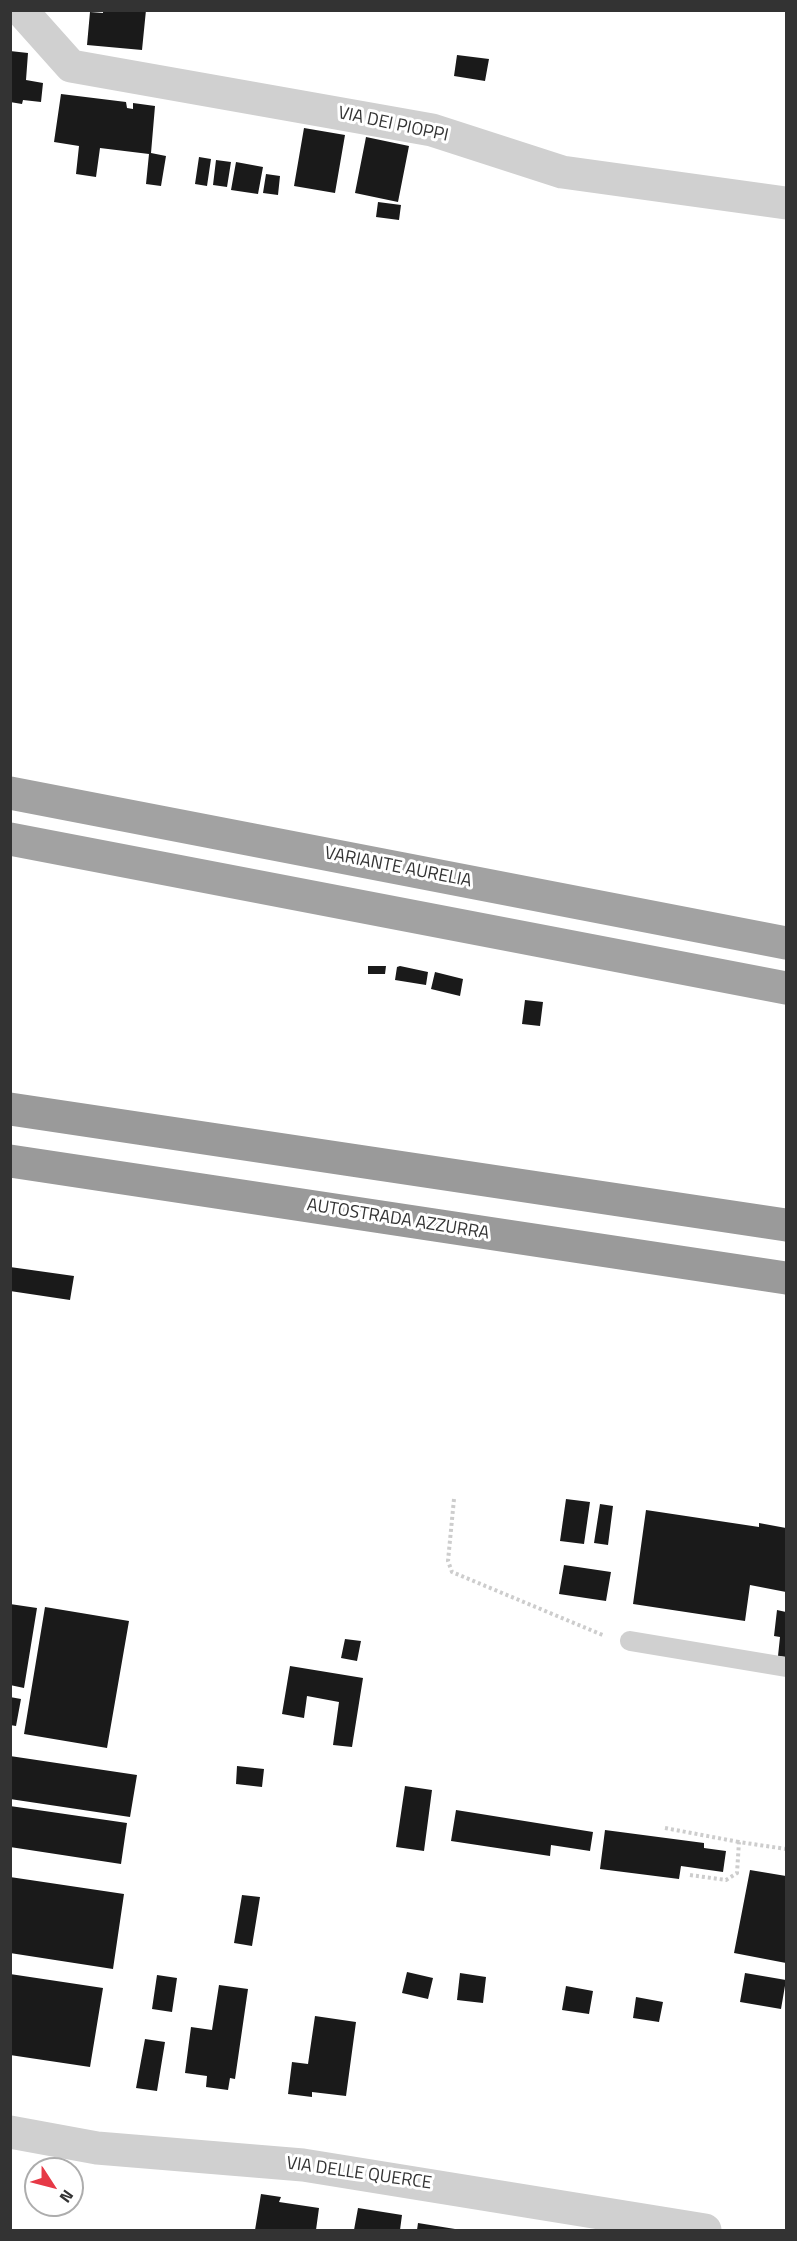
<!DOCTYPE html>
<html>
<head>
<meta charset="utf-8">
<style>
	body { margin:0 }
	#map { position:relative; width:797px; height:2241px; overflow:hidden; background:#fff; font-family:"Titillium Web",sans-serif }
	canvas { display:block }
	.frame { position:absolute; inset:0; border:12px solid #333; pointer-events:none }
	.north { position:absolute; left:24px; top:2157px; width:60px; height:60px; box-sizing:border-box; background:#fff; border:2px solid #adadad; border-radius:50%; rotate:126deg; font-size:16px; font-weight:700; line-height:24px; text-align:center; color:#333 }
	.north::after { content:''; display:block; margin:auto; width:21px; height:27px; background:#e63946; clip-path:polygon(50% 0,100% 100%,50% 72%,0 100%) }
</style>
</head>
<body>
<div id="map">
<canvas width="797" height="2241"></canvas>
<div class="frame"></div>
<div class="north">N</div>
</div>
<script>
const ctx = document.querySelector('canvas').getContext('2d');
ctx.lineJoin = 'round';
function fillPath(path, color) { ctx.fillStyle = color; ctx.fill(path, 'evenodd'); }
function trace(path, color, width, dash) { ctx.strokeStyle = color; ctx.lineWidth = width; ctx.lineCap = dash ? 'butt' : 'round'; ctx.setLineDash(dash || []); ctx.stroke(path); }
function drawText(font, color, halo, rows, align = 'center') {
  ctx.font = font + ' "Titillium Web",sans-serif'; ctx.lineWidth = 6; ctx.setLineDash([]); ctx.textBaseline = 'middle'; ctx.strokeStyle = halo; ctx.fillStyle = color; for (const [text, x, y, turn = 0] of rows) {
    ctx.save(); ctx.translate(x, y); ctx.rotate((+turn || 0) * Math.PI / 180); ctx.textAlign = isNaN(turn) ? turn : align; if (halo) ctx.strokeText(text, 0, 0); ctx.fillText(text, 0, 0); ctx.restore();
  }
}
fillPath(new Path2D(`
	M103,10H146L142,50L87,45L90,12L103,13Z
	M10,51L28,53L26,80L43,83L41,102L23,100L22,104L10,102Z
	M457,55L489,59L485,81L454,76Z
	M61,94L126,102L127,108L133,109V103L155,106L151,153L166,156L161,186L146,184L149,154L100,148L96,177L76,174L79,146L54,142Z
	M304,128L345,135L335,193L294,186Z
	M366,137L409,146L398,202L355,193Z
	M199,157L211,159L207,186L195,184Z
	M216,160L231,162L227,187L213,185Z
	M236,162L263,167L258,194L231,190Z
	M266,174L280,176L278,195L263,193Z
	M378,202L401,205L399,220L376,217Z
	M368,966H386L385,974H368Z
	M400,966L428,972L426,985L395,980L397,967Z
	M435,972L463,979L460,996L431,989Z
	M525,1000L543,1002L540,1026L522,1024Z
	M10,1267L74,1276L70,1300L10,1291Z
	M566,1499L590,1502L584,1544L560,1541Z
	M600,1504L613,1506L608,1545L594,1543Z
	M646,1510L759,1527V1523L786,1528V1592L750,1585L745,1621L633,1604Z
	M564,1565L611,1572L606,1601L559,1594Z
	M10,1604L37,1608L24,1688L10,1685Z
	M45,1607L129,1621L107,1748L24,1734Z
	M777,1610L786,1612V1657L778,1656L780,1637L774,1636Z
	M345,1639L361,1641L357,1661L341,1658Z
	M290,1666L363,1678L352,1747L333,1745L339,1702L307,1696L304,1718L282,1714Z
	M10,1697L21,1699L16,1726L10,1725Z
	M10,1756L137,1775L130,1817L10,1799Z
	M237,1766L264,1769L262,1787L236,1784Z
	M405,1786L432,1790L424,1851L396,1847Z
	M10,1806L127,1823L121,1864L10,1847Z
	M456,1810L593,1832L590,1851L551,1845L550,1856L451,1841Z
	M605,1830L704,1843V1848L726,1851L723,1872L681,1866L679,1879L600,1869Z
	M750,1870L786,1876V1963L734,1953Z
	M10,1877L124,1894L113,1969L10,1953Z
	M242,1895L260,1897L252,1946L234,1943Z
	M407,1972L433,1978L428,1999L402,1993Z
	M460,1973L486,1977L483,2003L457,2000Z
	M745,1973L786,1980L781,2009L740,2002Z
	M10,1974L103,1988L90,2067L10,2055Z
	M157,1975L177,1978L172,2012L152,2009Z
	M219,1985L248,1989L235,2079L230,2078L228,2090L206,2087L207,2076L185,2073L191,2027L212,2030Z
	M566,1986L593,1991L589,2014L562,2010Z
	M636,1997L663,2002L659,2022L633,2018Z
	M315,2016L356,2022L346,2096L312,2092V2097L288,2094L292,2062L308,2064Z
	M145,2039L165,2042L157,2091L136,2088Z
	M261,2194L281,2197L279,2202L319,2208L316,2230H255Z
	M358,2208L402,2215L400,2230H354Z
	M418,2223L455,2229V2230H417Z`), '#1a1a1a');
trace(new Path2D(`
	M454,1499L448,1561L452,1572L605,1636
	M665,1828L739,1842
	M690,1875L726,1880L737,1873L739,1842L786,1849`), '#cdcdcd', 4, [3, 3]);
trace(new Path2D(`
	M630,1641L786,1667`), '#d0d0d0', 20);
trace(new Path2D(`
	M21,10L71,66L432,130L562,172L786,203
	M10,2132L97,2148L303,2165L705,2230`), '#d0d0d0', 33);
trace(new Path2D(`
	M10,793L786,943
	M10,839L786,988`), '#a2a2a2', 33);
trace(new Path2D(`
	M10,1109L786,1225
	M10,1161L786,1278`), '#9a9a9a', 33);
drawText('18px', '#333', '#fff', [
	["VIA DEI PIOPPI",393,125,12],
	["VARIANTE AURELIA",398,868,11],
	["AUTOSTRADA AZZURRA",398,1220,9],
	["VIA DELLE QUERCE",359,2174,8]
]);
</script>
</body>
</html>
